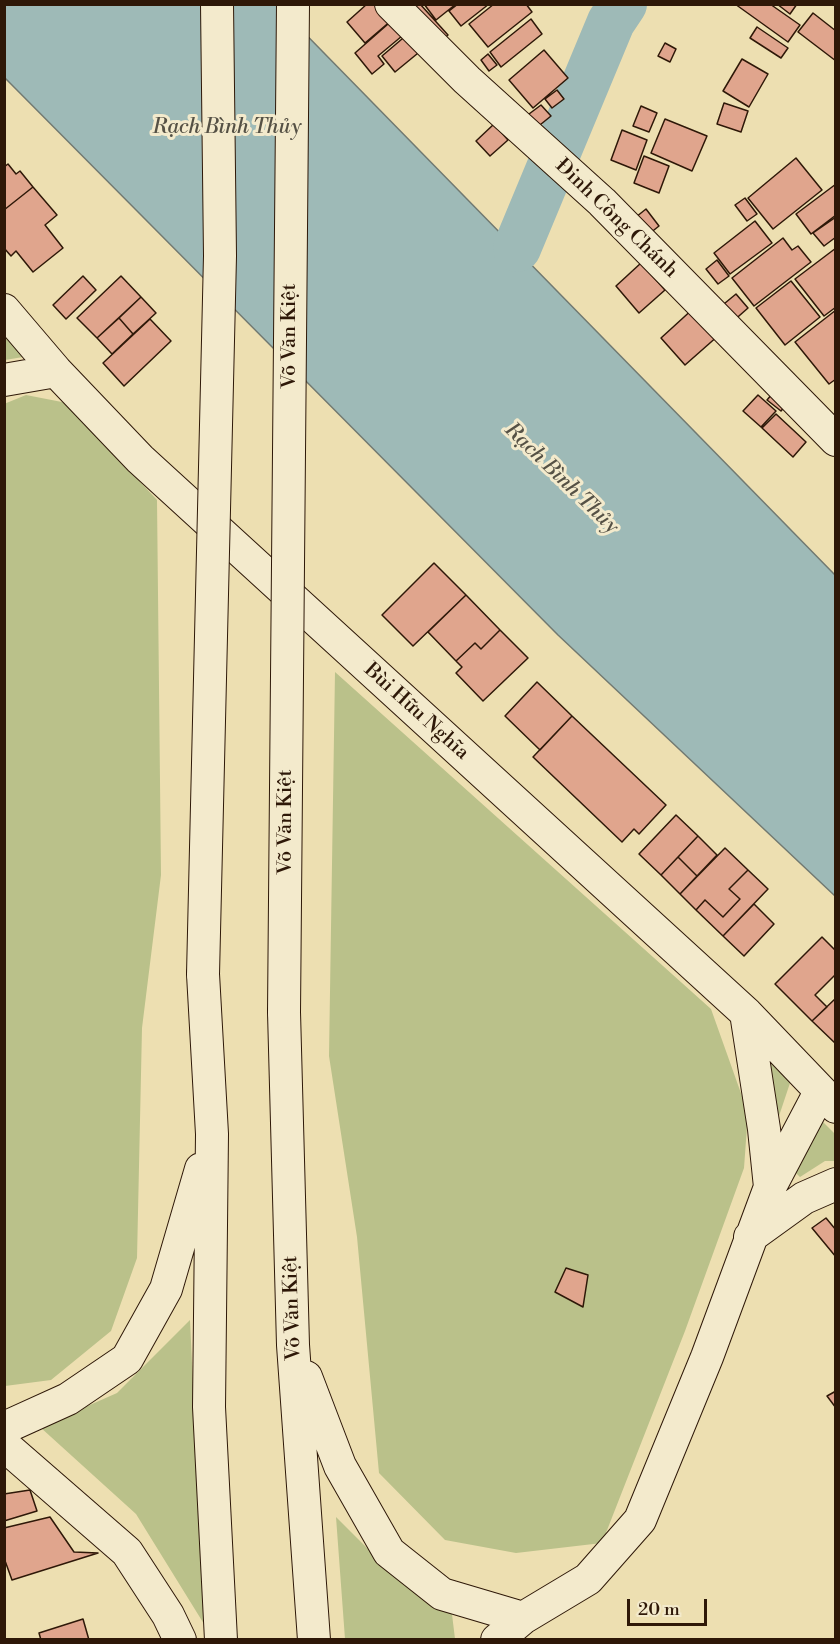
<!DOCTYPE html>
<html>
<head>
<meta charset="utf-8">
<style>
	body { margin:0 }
	#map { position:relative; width:840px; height:1644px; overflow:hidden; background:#eddfb1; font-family:"Libre Bodoni",serif }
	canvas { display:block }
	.frame { position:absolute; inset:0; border:6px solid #2e1808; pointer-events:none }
	.scale { position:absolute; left:627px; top:1599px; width:80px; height:27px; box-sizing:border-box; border:3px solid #2e1808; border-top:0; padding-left:8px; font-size:18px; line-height:21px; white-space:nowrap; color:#2e1808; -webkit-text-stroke:4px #f3eacc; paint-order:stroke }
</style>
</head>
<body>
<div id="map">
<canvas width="840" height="1644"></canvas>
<div class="frame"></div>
<div class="scale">20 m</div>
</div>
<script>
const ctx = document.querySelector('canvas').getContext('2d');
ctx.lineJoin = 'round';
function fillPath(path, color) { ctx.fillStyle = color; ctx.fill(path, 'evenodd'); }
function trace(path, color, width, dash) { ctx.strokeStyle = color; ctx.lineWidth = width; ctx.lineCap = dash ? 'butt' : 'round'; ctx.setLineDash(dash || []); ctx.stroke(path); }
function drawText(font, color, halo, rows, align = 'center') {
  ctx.font = font + ' "Libre Bodoni",serif'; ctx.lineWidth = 6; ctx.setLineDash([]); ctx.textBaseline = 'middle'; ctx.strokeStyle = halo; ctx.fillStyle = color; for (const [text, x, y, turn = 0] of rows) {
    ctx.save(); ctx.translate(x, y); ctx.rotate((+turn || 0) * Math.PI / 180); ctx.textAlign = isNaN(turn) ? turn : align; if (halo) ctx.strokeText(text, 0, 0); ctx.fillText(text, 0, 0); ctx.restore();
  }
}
fillPath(new Path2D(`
	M4,335H5L23,357L5,360Z
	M26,395L67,403L157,500L161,875L142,1028L137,1258L111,1331L51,1380L5,1386L4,404Z
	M335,672L711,1009L748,1113L744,1168L685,1331L602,1543L516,1553L445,1540L379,1473L357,1237L329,1056Z
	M761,1048L791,1080L779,1116Z
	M819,1118L835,1134V1161H825L800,1177L795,1172Z
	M190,1320L204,1624L136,1514L40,1427L117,1393Z
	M336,1517L404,1585L451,1606L455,1639H345Z`), '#bac18a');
const water = new Path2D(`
	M4,5H277L835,575V896L558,635L5,78Z`);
fillPath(water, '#9ebab7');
trace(water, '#717971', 1.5);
trace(new Path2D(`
	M517,248L611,22L623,4`), '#9ebab7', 48);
const building = new Path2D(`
	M367,4H380L393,19L365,43L347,22Z
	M410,4H420L448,35L438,44Z
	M424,4H456L436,20Z
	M458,4H489L461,26L449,11Z
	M494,4H526L532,12L488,47L469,24Z
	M735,4H770L800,25L788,42Z
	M777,4H797L790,14Z
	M813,13L836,31V61L798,32Z
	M396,17L408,31L378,56L384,64L372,74L355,53Z
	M531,19L542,34L501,67L490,52Z
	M757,27L788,48L781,58L750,38Z
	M409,33L423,49L395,72L382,56Z
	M665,43L676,49L670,62L658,56Z
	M544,50L568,78L533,108L509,80Z
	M488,54L497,65L489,71L481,60Z
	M742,59L768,74L749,107L723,91Z
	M557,90L564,99L552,108L545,99Z
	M724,103L748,111L741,132L717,124Z
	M541,105L551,116L535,129L525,117Z
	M641,106L657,113L649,132L633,126Z
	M665,119L707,136L692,171L651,153Z
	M494,124L508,140L490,156L476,141Z
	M622,130L647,140L636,170L611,160Z
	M644,156L669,166L659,193L634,183Z
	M796,158L822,190L773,229L748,198Z
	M8,164L16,174L20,171L33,187L4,210V167Z
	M836,184V215L811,234L796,214Z
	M33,187L57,215L45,225L63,248L33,272L16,251L11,256L4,248V210Z
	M745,198L757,214L747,221L735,205Z
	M646,209L659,226L644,238L631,221Z
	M836,217V237L824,246L813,233Z
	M755,221L772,243L730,274L714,253Z
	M783,238L792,250L798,246L811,262L754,306L732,278Z
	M836,248V307L824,316L795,279Z
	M717,260L729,276L718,284L706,269Z
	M641,263L665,290L639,313L616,286Z
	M83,276L96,290L66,319L53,305Z
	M121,276L141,297L97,338L77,318Z
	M791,281L820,317L785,345L756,308Z
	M736,294L748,308L731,323L719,308Z
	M141,297L156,313L133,334L119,318Z
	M695,307L719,335L685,365L661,338Z
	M836,310V379L829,384L795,342Z
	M119,318L133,334L112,354L97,338Z
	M150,319L171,341L124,386L103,363Z
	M777,388L791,399L781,411L767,400Z
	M758,395L776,411L761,427L743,411Z
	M776,414L806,442L793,457L762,428Z
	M434,563L466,595L413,646L382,615Z
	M466,595L500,630L481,649L475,643L456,661L428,632Z
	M500,630L528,658L483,701L456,673L462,667L456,661L475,643L481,649Z
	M537,682L572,716L540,750L505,716Z
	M572,716L666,805L639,834L634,829L622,842L533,757Z
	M676,815L698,836L661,875L639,854Z
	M698,836L717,855L697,876L678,857Z
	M725,848L748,870L729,889L740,899L723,917L705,900L696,910L680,894Z
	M678,857L697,876L680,894L661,875Z
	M748,870L768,889L723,936L696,910L705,900L723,917L740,899L729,889Z
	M754,904L774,924L744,956L723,936Z
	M822,937L836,951V974L815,995L827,1007L812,1021L775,984Z
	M836,998V1044L812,1021Z
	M826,1218L836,1230V1257L812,1228Z
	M566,1268L588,1275L583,1307L555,1292Z
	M836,1391V1408L827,1396Z
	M30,1490L37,1511L4,1521V1494Z
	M50,1517L74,1552L98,1553L12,1580L4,1558V1528Z
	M83,1619L89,1640H41L39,1633Z`);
fillPath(building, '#e0a58d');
trace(building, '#2e1808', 1.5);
const secondary = new Path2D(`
	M391,4L467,80L602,202L836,440
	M4,310L56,371L140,459L746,1013L836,1107
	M4,380L56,371
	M203,974L212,1134L209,1407L221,1640
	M284,1012L293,1345L314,1640
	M746,1013L764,1129L770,1187
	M750,1237L804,1198L836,1184
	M306,1377L340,1466L389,1552L442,1594L523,1618
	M4,1428L68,1399L127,1359L166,1289L201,1169
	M4,1445L127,1552L168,1615L180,1640
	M497,1640L523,1618L588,1579L640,1520L707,1357L770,1187L820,1092`);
trace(secondary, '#2e1808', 34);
trace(secondary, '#f3eacc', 32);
const secondaryBridge = new Path2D(`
	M203,974L220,256L217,4
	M284,1012L293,4`);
trace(secondaryBridge, '#2e1808', 34, []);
trace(secondaryBridge, '#f3eacc', 32);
drawText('20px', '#2e1808', '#f3eacc', [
	["Đinh Công Chánh",616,219,44],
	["Võ Văn Kiệt",290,336,-90],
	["Bùi Hữu Nghĩa",416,712,42],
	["Võ Văn Kiệt",286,822,-90],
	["Võ Văn Kiệt",293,1308,-92]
]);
drawText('italic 21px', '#555145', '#f3eacc', [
	["Rạch Bình Thủy",227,128],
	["Rạch Bình Thủy",561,479,44]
]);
</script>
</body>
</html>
